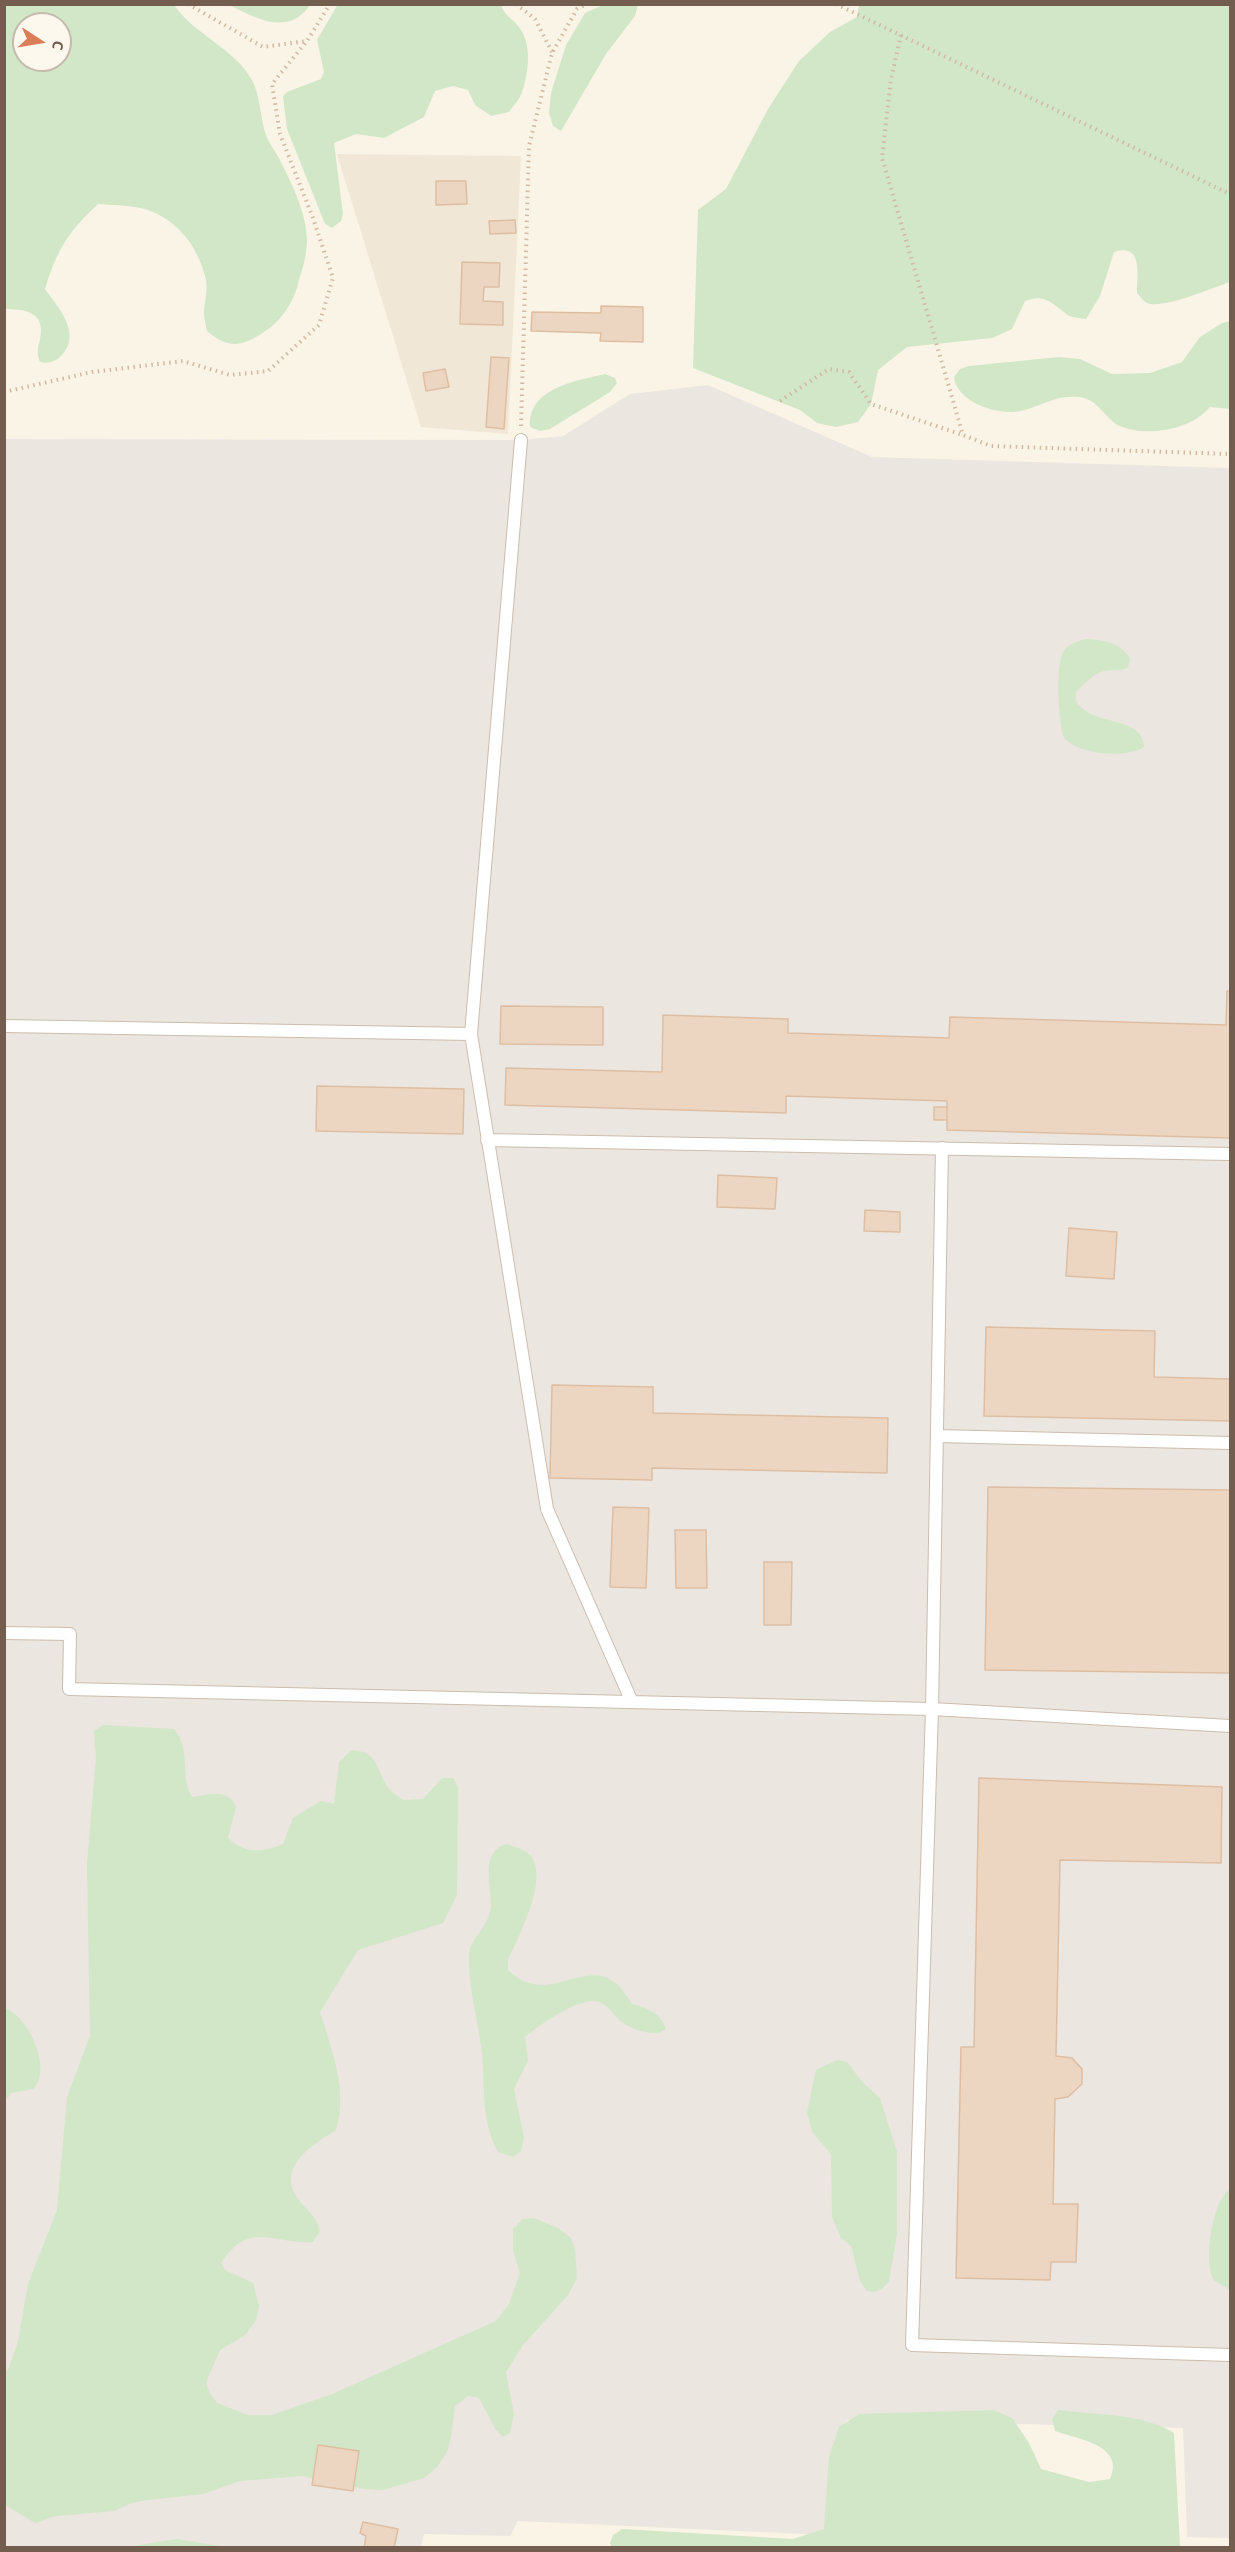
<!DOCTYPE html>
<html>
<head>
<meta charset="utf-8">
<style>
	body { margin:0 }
	#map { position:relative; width:1235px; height:2552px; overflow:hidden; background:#faf4e7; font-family:"Alegreya Sans",sans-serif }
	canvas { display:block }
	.frame { position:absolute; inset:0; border:6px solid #725d4e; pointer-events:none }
	.north { position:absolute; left:12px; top:12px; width:60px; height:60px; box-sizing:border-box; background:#fdf8ed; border:2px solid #c5baad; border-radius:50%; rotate:102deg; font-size:16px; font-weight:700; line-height:24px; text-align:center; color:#725d4e }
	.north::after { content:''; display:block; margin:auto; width:21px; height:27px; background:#d97e58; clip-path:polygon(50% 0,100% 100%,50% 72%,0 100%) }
</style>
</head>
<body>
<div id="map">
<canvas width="1235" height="2552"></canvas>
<div class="frame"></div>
<div class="north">С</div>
</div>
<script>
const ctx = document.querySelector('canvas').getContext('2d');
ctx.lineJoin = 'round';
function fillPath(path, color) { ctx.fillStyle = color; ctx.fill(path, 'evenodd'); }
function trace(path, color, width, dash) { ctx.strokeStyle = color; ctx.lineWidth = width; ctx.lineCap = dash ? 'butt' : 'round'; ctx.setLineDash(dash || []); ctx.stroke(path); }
fillPath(new Path2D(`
	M337,154L521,156L508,434L421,427Z`), '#f1e7d6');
fillPath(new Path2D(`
	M708,385L872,457L1230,468V2538L1187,2537L1183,2428L847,2420L826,2535L518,2521L510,2536L424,2534L421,2547L5,2548V439L521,440L563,436L630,394Z`), '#ebe6e0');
fillPath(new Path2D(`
	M5,4L174,5C195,35 234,48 252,80C261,97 260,120 267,138C271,146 277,154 281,162C292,184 307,215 307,240C307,253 303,268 299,280C295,300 282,321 264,332C242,347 228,349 207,331C206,326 204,319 204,313C204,302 208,292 206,280C199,246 174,215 140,208C127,205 111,205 98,204C68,232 57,250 45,289C58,307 83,334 61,356C55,362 48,364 40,362C36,353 38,348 40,339C46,312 25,309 5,309ZM24,24H60V60H24Z
	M338,4L501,5C504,15 513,19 519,27C532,44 529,72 522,92C520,99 513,106 509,112L491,116L475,105L468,90L453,86L435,91L424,117L384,138L356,134L334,143L343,214L341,221L332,228L325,224L287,129L283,96L287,92L321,79L324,72L317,40Z
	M605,4L638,5L635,16L606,54L561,131L553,126L549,113L551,93L566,45L585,13Z
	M229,5H310C288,37 256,18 229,5Z
	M859,5H1230V282C1215,287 1161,310 1147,303C1144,302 1140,296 1137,293C1137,273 1143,243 1114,252L1100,296L1086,319C1080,318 1073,318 1068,315C1051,304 1047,293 1025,301L1012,329L992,338L907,347L878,370L871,404L858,422L836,427L817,423L800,410L693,368L698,210L726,189L768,109L799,61L830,32L857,17Z
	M1230,321V409L1210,407C1205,412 1199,418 1192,421C1173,432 1136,436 1116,424C1103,415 1097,399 1079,397C1052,394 1035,411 1012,412C990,412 957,401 954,377L960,369L969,366L1059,357L1080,359L1112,374L1150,373L1182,362L1200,337L1222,323Z
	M605,374L615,378L617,383L610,392L550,429L540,431L530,427C528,388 575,381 605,374Z
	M1086,639C1104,640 1119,642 1130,658L1128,667C1120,672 1112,669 1104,671C1093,674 1084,684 1076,692V701C1092,728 1143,714 1144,747C1126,759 1075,755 1063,736C1059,719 1054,662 1065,649C1071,643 1079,641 1086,639Z
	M103,1725L174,1729C192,1751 179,1775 192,1797C209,1794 228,1788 236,1807L228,1838C244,1854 263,1853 283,1844L293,1818L321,1801L334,1804L339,1762L351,1750C382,1751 375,1775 392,1792C396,1795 400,1798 404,1800L423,1799L442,1778H453L458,1787L457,1895L443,1923L358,1950L320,2012C332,2051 348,2090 336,2130C314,2143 276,2168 297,2197C306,2211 315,2213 320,2231L313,2242C273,2245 250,2219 221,2263L225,2270L253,2283L259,2306L256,2320L245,2335L220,2350L206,2382L209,2392L217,2403L248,2415H272L332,2394L496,2321L509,2304L520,2273L513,2251V2229L523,2219L534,2218L558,2228L571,2238L575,2249L577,2278L568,2295L523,2345L506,2372L514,2414L510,2433L503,2437L496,2430L479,2398L468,2396L455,2406L451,2438L447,2452L437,2467L424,2478L383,2490L364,2489L302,2476L240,2481L203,2494L148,2500L131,2503L115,2511L56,2516L35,2523L5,2505V2372L8,2370L18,2342L28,2284L57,2210L67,2097L90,2036L87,1863L96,1758L94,1731Z
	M507,1844C513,1846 520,1848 525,1851C555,1870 518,1937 508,1960V1970C546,2008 584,1958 614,1982C621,1987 627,1997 632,2004C647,2008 661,2013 666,2029C656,2038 633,2030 623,2023C613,2016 607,2001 594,2001C574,2001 540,2024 525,2037L528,2061L514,2089L524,2138L521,2151L513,2157L498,2152C481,2121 485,2088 482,2054C478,2020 468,1987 469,1954C470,1938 491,1925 491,1905C491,1886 480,1850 507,1844Z
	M5,2008C27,2015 54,2070 33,2089L11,2093L5,2102Z
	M838,2060L847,2062L863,2083L880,2098L897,2152V2235L889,2281L883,2288L874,2292L867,2291L860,2281L851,2246L841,2238L832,2217L831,2154L813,2133L807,2113L816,2070Z
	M1230,2190V2290L1214,2280C1203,2264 1212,2199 1230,2190Z
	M993,2410L1012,2418L1029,2443L1041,2469L1089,2482L1110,2479C1126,2445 1077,2439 1055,2431L1052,2419L1058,2410C1096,2415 1142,2413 1174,2433L1180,2547L612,2548L610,2543L613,2535L622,2529L793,2539L824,2529L829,2457L839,2427L859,2414Z
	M176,2539L227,2547H125H127Z`), '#d1e7c7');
const building = new Path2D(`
	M436,181H466L467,204L436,205Z
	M515,220L516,233L490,234L489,221Z
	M462,262L500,263L499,287H484L483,301L503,302V325L460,324Z
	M601,306L643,307V342L600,341L601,333L531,331L532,312L601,313Z
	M491,357L509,358L504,429L486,427Z
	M445,369L449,387L426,391L423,373Z
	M1227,991H1230V1138L947,1130V1101L786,1096V1113L505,1105L506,1068L662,1072L663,1015L788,1019V1033L949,1038L950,1017L1226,1025Z
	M501,1006L603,1007V1045L500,1044Z
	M317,1086L464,1089L463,1134L316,1131Z
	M934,1107H947V1120H934Z
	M718,1175L777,1178L775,1209L717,1207Z
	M865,1210L900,1212V1232L864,1231Z
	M1069,1228L1117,1232L1114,1279L1066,1276Z
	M986,1327L1155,1331L1154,1377L1230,1379V1421L984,1416Z
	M552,1385L653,1387V1413L888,1418L887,1473L652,1468V1480L550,1478Z
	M988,1487L1230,1490V1673L985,1670Z
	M613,1507L649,1508L646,1588L610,1587Z
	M675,1530H706L707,1588H676Z
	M764,1562H792L791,1625H764Z
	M979,1778L1222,1787L1221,1863L1060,1860L1056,2056L1072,2058L1082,2069V2084L1068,2097L1055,2099L1053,2204H1078L1076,2262H1051L1050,2280L956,2278L961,2047H974Z
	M318,2445L359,2451L353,2491L312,2485Z
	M363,2522L398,2529L394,2548H364L366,2536L360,2533Z`);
fillPath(building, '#edd6c1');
trace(building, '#debea3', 1.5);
const lane = new Path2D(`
	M521,440L471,1034L547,1509L632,1702
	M4,1026L471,1034
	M487,1140L1230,1154
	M942,1148L932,1709L912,2345L1230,2355
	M937,1436L1230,1443
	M4,1633L70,1634L69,1689L932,1709L1230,1726`);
trace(lane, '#cbbdae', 14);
trace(new Path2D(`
	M188,4L263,47L307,41L330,4
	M516,4L535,19L552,52
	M836,4L1230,194
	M901,35L891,79L882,158L963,435L991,446L1230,454
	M4,392L92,372L183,361L230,375L268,371L319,325L333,278L313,218L280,134L272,84L307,41
	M780,401L829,369L849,372L871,404L963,435
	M521,426L529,146L552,53L577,9L587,4`), '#d2b9a4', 4, [1.5, 4.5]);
trace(lane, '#fff', 12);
</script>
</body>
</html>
